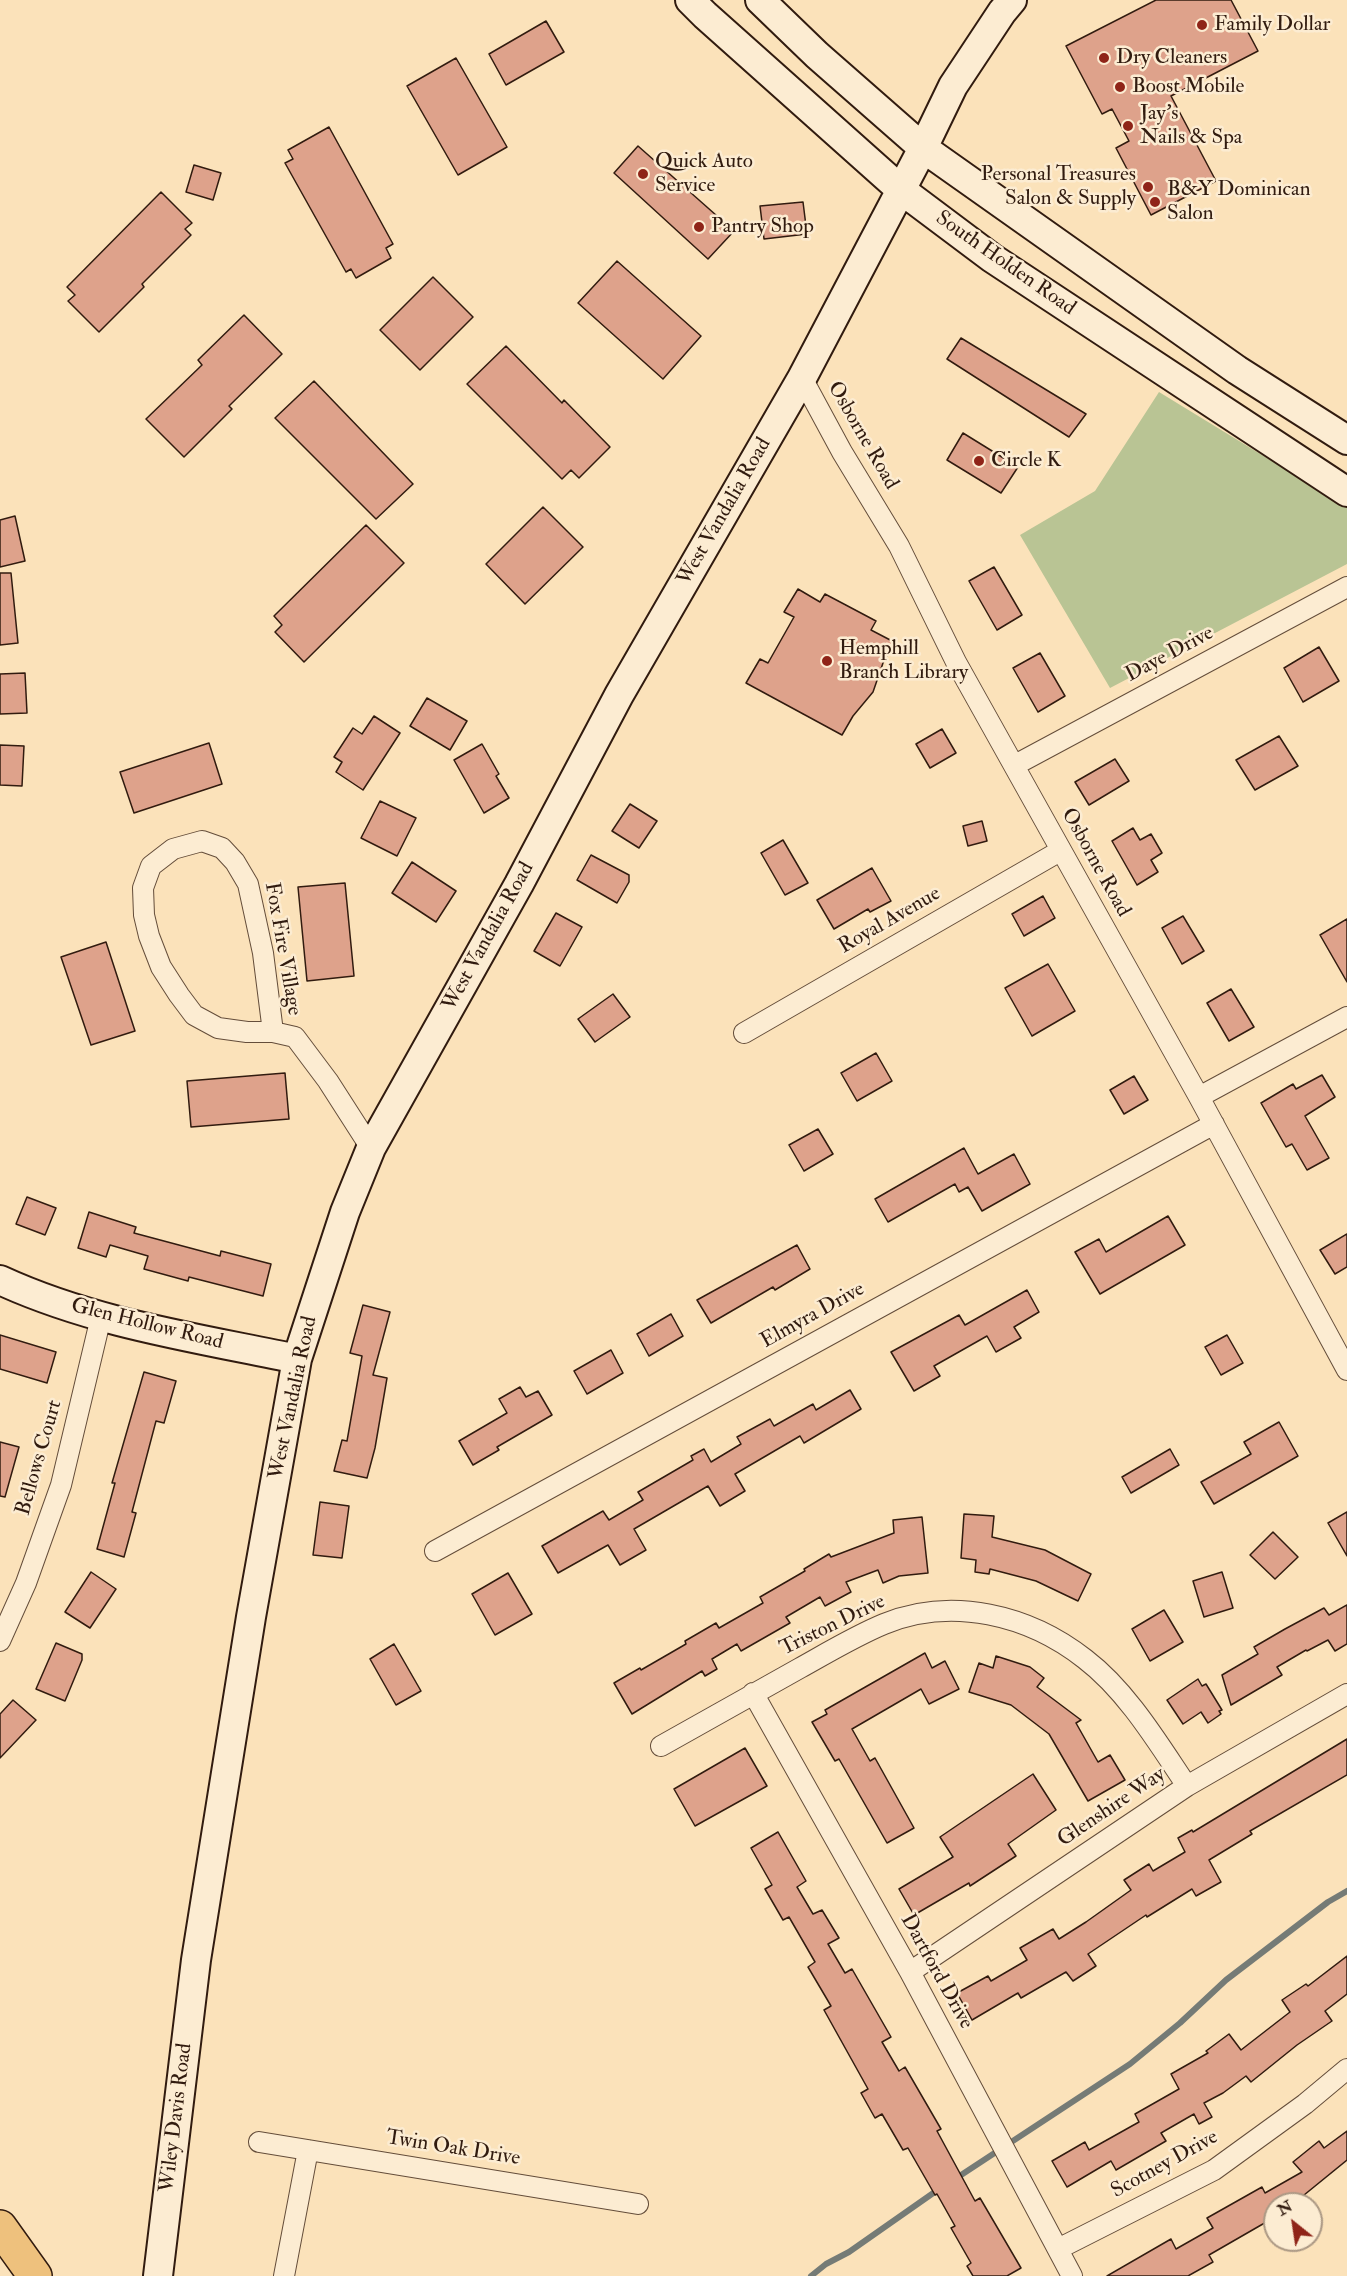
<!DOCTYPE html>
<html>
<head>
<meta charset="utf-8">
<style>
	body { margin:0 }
	#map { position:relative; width:1347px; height:2276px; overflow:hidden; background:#fbe2ba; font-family:"IM FELL Double Pica",serif }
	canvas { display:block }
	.north { position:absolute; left:1263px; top:2192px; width:60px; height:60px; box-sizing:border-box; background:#fcecd2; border:2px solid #ab9884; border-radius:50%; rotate:330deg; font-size:16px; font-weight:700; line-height:24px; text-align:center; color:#311b0f }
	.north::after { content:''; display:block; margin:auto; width:21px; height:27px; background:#8f2418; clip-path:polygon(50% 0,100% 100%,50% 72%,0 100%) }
</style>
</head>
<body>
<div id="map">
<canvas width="1347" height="2276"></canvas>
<div class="north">N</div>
</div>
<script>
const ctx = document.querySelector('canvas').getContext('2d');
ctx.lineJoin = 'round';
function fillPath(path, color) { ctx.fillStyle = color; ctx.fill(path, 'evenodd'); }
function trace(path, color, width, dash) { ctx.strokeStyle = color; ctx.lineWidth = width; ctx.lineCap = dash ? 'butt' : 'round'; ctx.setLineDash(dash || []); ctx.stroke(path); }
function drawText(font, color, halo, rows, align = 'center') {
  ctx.font = font + ' "IM FELL Double Pica",serif'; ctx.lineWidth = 5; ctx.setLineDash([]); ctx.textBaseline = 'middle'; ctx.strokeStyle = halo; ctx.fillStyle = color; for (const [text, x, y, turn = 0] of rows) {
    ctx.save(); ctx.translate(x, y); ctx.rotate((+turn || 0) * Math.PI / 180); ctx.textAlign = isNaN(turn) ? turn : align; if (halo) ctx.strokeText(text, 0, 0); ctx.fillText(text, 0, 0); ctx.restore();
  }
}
fillPath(new Path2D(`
	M1159,392L1347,507V564L1110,688L1020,535L1095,491Z`), '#b9c494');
trace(new Path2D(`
	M955,2179L1130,2064L1180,2023L1226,1980L1328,1902L1347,1891
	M811,2276L826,2264L849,2252L939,2189`), '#757b76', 6);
const building = new Path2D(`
	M1156,0H1231L1258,51L1171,96L1216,181L1151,215L1116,148L1129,141L1112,109L1102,114L1066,46Z
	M546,21L564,52L506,85L489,54Z
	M456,58L507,147L458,175L407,86Z
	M329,127L393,244L386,248L391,258L356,278L351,269L346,272L285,163L293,159L288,150Z
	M638,146L734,231L708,259L614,173Z
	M194,165L221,173L213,200L186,192Z
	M161,192L192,223L185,229L191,235L142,284L144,287L99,332L68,301L75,295L67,287Z
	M803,202L807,234L764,239L760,206Z
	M617,261L701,336L663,379L578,303Z
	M433,277L473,317L420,370L380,330Z
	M244,315L282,354L229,406L232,409L184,457L146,419L202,365L198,360Z
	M961,338L1086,414L1069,437L947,359Z
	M506,346L562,403L564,400L610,447L579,478L571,470L562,479L467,384Z
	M314,381L413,484L376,519L275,418Z
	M963,433L1018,467L1001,493L947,460Z
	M543,507L583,547L525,604L486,564Z
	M15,516L25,561L0,567V520Z
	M366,525L404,563L304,662L275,632L282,625L274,616Z
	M994,567L1022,615L997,630L969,581Z
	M0,573H11L18,643L0,645Z
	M798,589L820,602L825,594L876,621L871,630L894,642L883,663L873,692L853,716L842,735L746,683L760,659L768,663L794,617L784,612Z
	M1319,647L1339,681L1303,702L1284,668Z
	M1040,653L1065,696L1038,712L1013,668Z
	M25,673L27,713L0,714V674Z
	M427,698L467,721L450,750L410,726Z
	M374,716L400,733L363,790L336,772L342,762L334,757L353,728L362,734Z
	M942,729L956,753L930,768L916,744Z
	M1279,736L1298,766L1255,790L1236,760Z
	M209,743L222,784L134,813L120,772Z
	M482,744L499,774L496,776L509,798L484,813L454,760Z
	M0,745L24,746L22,786L0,785Z
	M1115,759L1129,781L1089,805L1075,782Z
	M380,801L416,818L397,856L361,838Z
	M630,804L657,821L639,848L612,831Z
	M982,821L987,841L968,846L963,826Z
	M1133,828L1140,840L1151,834L1162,853L1151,860L1158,872L1137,885L1112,841Z
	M783,840L808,883L785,895L761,853Z
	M591,855L629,875V882L617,903L577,880Z
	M412,862L456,891L436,922L392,893Z
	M872,868L891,901L870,912L868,909L834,929L817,900Z
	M345,883L354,976L307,981L298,887Z
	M1043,896L1055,918L1024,936L1012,914Z
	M556,913L582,927L560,966L534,951Z
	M1183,916L1204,951L1182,964L1162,928Z
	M1347,919V982L1320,935Z
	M106,942L135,1031L91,1045L61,957Z
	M1048,964L1075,1011L1032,1036L1005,988Z
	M1231,989L1254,1027L1229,1041L1207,1003Z
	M613,994L630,1017L595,1042L578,1019Z
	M876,1053L892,1081L857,1101L841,1073Z
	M285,1073L289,1119L191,1127L187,1081Z
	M1322,1075L1335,1097L1305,1116L1329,1158L1307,1170L1292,1144L1286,1147L1261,1103L1293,1084L1296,1089Z
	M1134,1076L1148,1100L1124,1114L1110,1090Z
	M818,1129L833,1154L804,1171L789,1145Z
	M964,1148L978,1174L1014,1154L1030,1184L982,1211L968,1187L959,1192L955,1184L888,1222L875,1199Z
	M27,1197L56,1208L45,1235L16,1224Z
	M89,1212L136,1227L134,1233L220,1256L221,1251L271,1264L263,1296L189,1277L188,1281L144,1269L148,1256L110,1245L106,1257L78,1248Z
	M1168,1216L1185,1245L1100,1294L1075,1252L1099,1239L1106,1252Z
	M1347,1234V1267L1335,1274L1320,1250Z
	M797,1245L810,1269L775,1290L773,1287L711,1323L697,1300Z
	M1027,1290L1039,1312L1014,1327L1021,1338L996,1352L987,1336L934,1366L940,1376L914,1391L891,1352L959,1315L965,1325Z
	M363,1305L390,1312L373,1375L387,1378L375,1448L367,1478L334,1471L342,1440L347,1441L362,1356L350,1353Z
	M671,1314L683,1336L649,1356L637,1334Z
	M0,1335L56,1352L47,1383L0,1369Z
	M1227,1335L1243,1363L1221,1375L1205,1347Z
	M611,1350L623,1373L587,1394L574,1371Z
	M144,1372L176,1381L164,1423L156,1421L132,1512L136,1513L124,1557L97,1549L115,1483H112Z
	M520,1387L526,1397L538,1391L552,1415L497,1447L499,1450L473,1465L459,1441L507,1413L499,1399Z
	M850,1390L861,1409L804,1443L800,1436L735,1474L745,1491L720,1506L708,1486L634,1529L646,1550L620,1565L608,1545L558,1573L542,1546L603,1511L609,1520L643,1500L638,1492L693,1460L691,1456L704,1449L711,1462L741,1444L737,1437L770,1419L774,1426L813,1404L816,1410Z
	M1279,1422L1298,1456L1214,1504L1201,1482L1251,1454L1244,1442Z
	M0,1442L19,1447L5,1497L0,1496Z
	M1170,1449L1179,1465L1131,1493L1122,1477Z
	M320,1502L349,1506L342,1558L313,1555Z
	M1347,1512V1556L1328,1523Z
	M964,1514L994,1516L992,1537L1045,1550L1091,1574L1078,1601L1036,1581L990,1569L989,1574L975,1572L976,1560L961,1558Z
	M922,1517L928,1573L899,1576L883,1583L878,1570L846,1582L851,1592L825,1606L820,1597L786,1617L790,1623L741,1651L737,1644L712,1659L717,1669L705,1676L702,1671L632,1714L614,1683L640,1668L641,1670L686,1644L685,1641L716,1623L719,1628L763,1603L760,1597L805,1571L804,1569L829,1554L831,1557L894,1533L893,1520Z
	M1273,1532L1298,1557L1275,1579L1250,1555Z
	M91,1572L116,1589L90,1628L65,1612Z
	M1222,1572L1233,1608L1204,1617L1193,1581Z
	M508,1573L532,1614L495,1635L472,1594Z
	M1347,1605V1644L1335,1651L1328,1640L1307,1651L1306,1650L1277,1667L1282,1675L1231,1705L1222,1675L1258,1654L1254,1647L1285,1629L1324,1608L1329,1615Z
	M1164,1610L1183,1642L1150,1661L1132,1629Z
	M56,1643L82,1654V1660L65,1701L36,1689Z
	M394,1644L421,1691L396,1705L370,1659Z
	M925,1653L932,1668L945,1661L959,1689L929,1704L921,1689L852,1729L870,1761L875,1758L914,1828L887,1843L839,1759L835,1761L812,1722L827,1714L825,1710Z
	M996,1656L1030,1667L1044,1678L1037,1687L1081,1720L1076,1723L1098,1762L1110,1755L1125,1780L1088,1801L1049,1734L1011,1705L969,1692L979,1663L993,1668Z
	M1198,1679L1202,1686L1206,1684L1222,1710L1219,1711L1221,1714L1208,1723L1201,1712L1183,1724L1167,1700Z
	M13,1700L36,1720L0,1758V1714Z
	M1347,1739V1775L1250,1831L1252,1834L1209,1860L1221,1882L1196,1896L1192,1889L1147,1917L1146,1915L1088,1954L1096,1966L1073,1981L1066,1972L1021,1998L1018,1993L972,2020L957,1993L988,1976L991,1981L1027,1960L1020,1948L1053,1929L1059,1939L1086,1922L1131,1890L1124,1880L1149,1864L1153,1871L1185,1852L1178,1838L1192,1830L1193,1832Z
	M745,1748L767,1786L695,1826L674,1789Z
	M1033,1774L1056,1810L1008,1844L1016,1856L970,1886L969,1883L914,1915L899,1889L953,1857L940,1837Z
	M778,1832L806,1881L797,1887L813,1914L822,1910L839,1938L828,1944L845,1973L852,1969L891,2037L882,2042L899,2071L905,2067L941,2129L937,2131L975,2201L980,2198L1021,2268L1007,2276H973L967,2266L971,2263L951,2228L955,2226L937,2194L935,2195L908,2148L903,2150L882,2114L875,2118L861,2093L868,2089L824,2010L831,2006L808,1967L815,1962L789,1917L783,1920L765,1889L772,1885L751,1848Z
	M1347,1956V1994L1325,2011L1332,2021L1297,2045L1251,2082L1246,2076L1223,2093L1204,2103L1212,2117L1199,2124L1194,2114L1161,2133L1166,2141L1116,2170L1111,2161L1067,2187L1052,2161L1085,2142L1089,2150L1139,2122L1135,2114L1179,2089L1171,2074L1208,2053L1206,2051L1229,2034L1241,2050L1290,2012L1282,2000L1306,1984L1308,1986Z
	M1347,2131V2160L1293,2204H1275V2217L1209,2255L1213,2262L1188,2276H1107L1171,2239L1176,2249L1213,2228L1207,2218L1262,2187L1265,2193L1302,2172L1293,2162L1319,2141L1324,2148Z`);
fillPath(building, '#dea28b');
trace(building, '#311b0f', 1.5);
const street = new Path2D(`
	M802,378L842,452L899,546L956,662L1199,1097L1347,1370
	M1015,765L1347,587
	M273,1032L263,953L248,884L235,862L222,848L202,841L173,849L151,866L143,888L144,915L149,936L161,967L179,995L194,1015L218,1028L247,1032H273L295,1037L328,1081L371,1148
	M744,1033L1060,851
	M1199,1097L1347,1017
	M435,1551L1214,1124
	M0,1641L26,1583L61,1485L101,1317
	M753,1693L910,1972L1072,2276
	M661,1746C707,1720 753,1694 800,1668C827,1653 855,1636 884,1624C952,1596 1029,1615 1085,1659C1127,1691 1158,1743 1187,1786
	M910,1972L1187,1786L1347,1694
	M259,2142L638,2204
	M1058,2249L1214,2170L1305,2104L1347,2069
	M284,2276L308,2150`);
const secondary = new Path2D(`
	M690,0L705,15L900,189L992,258L1347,492
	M760,0L817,55L923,148L1237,370L1347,440
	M0,1280C93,1323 197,1338 297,1359
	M158,2276L196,1960L251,1617L297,1359L345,1212L371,1148L519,884L619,695L802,378L923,148L953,86L1002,12L1012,0`);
const highway = new Path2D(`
	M0,2227L35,2276`);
trace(street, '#644d3a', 22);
trace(secondary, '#311b0f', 32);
trace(highway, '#311b0f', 36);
trace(street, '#fcecd2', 20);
trace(secondary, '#fcecd2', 28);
trace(highway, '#eec17d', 33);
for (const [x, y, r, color] of [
	[1202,25,6,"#8f2418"],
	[1104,58,6,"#8f2418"],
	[1120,87,6,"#8f2418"],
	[1128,126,6,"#8f2418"],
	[643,174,6,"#8f2418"],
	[1148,187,6,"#8f2418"],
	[1155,202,6,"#8f2418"],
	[699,227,6,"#8f2418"],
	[979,461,6,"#8f2418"],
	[827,661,6,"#8f2418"]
]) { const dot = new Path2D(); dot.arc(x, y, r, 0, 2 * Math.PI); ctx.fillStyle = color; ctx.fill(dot); trace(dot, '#fcecd2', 2); }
drawText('21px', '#311b0f', '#fcecd2', [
	["Family Dollar",1214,25],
	["Dry Cleaners",1116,58],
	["Boost Mobile",1132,87],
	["Jay's",1140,114],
	["Nails & Spa",1140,138],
	["Quick Auto",655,162],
	["Service",655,186],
	["Personal Treasures",1136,175,"right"],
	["Salon & Supply",1136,199,"right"],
	["B&Y Dominican",1167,190],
	["Salon",1167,214],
	["Pantry Shop",711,227],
	["Circle K",991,461],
	["Hemphill",839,649],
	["Branch Library",839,673]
], 'left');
drawText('21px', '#311b0f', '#fcecd2', [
	["South Holden Road",1005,264,35],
	["Osborne Road",862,436,60],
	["West Vandalia Road",725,512,-60],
	["Daye Drive",1170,655,-28],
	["Osborne Road",1095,863,61],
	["Royal Avenue",890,921,-30],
	["West Vandalia Road",489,937,-61],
	["Fox Fire Village",282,949,80],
	["Elmyra Drive",813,1316,-29],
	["Glen Hollow Road",147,1325,14],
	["West Vandalia Road",294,1398,-78],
	["Bellows Court",40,1458,-74],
	["Triston Drive",833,1626,-26],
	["Glenshire Way",1112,1808,-34],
	["Dartford Drive",936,1972,61],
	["Wiley Davis Road",177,2118,-83],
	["Twin Oak Drive",453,2149,9],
	["Scotney Drive",1165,2165,-29]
]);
</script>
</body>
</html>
